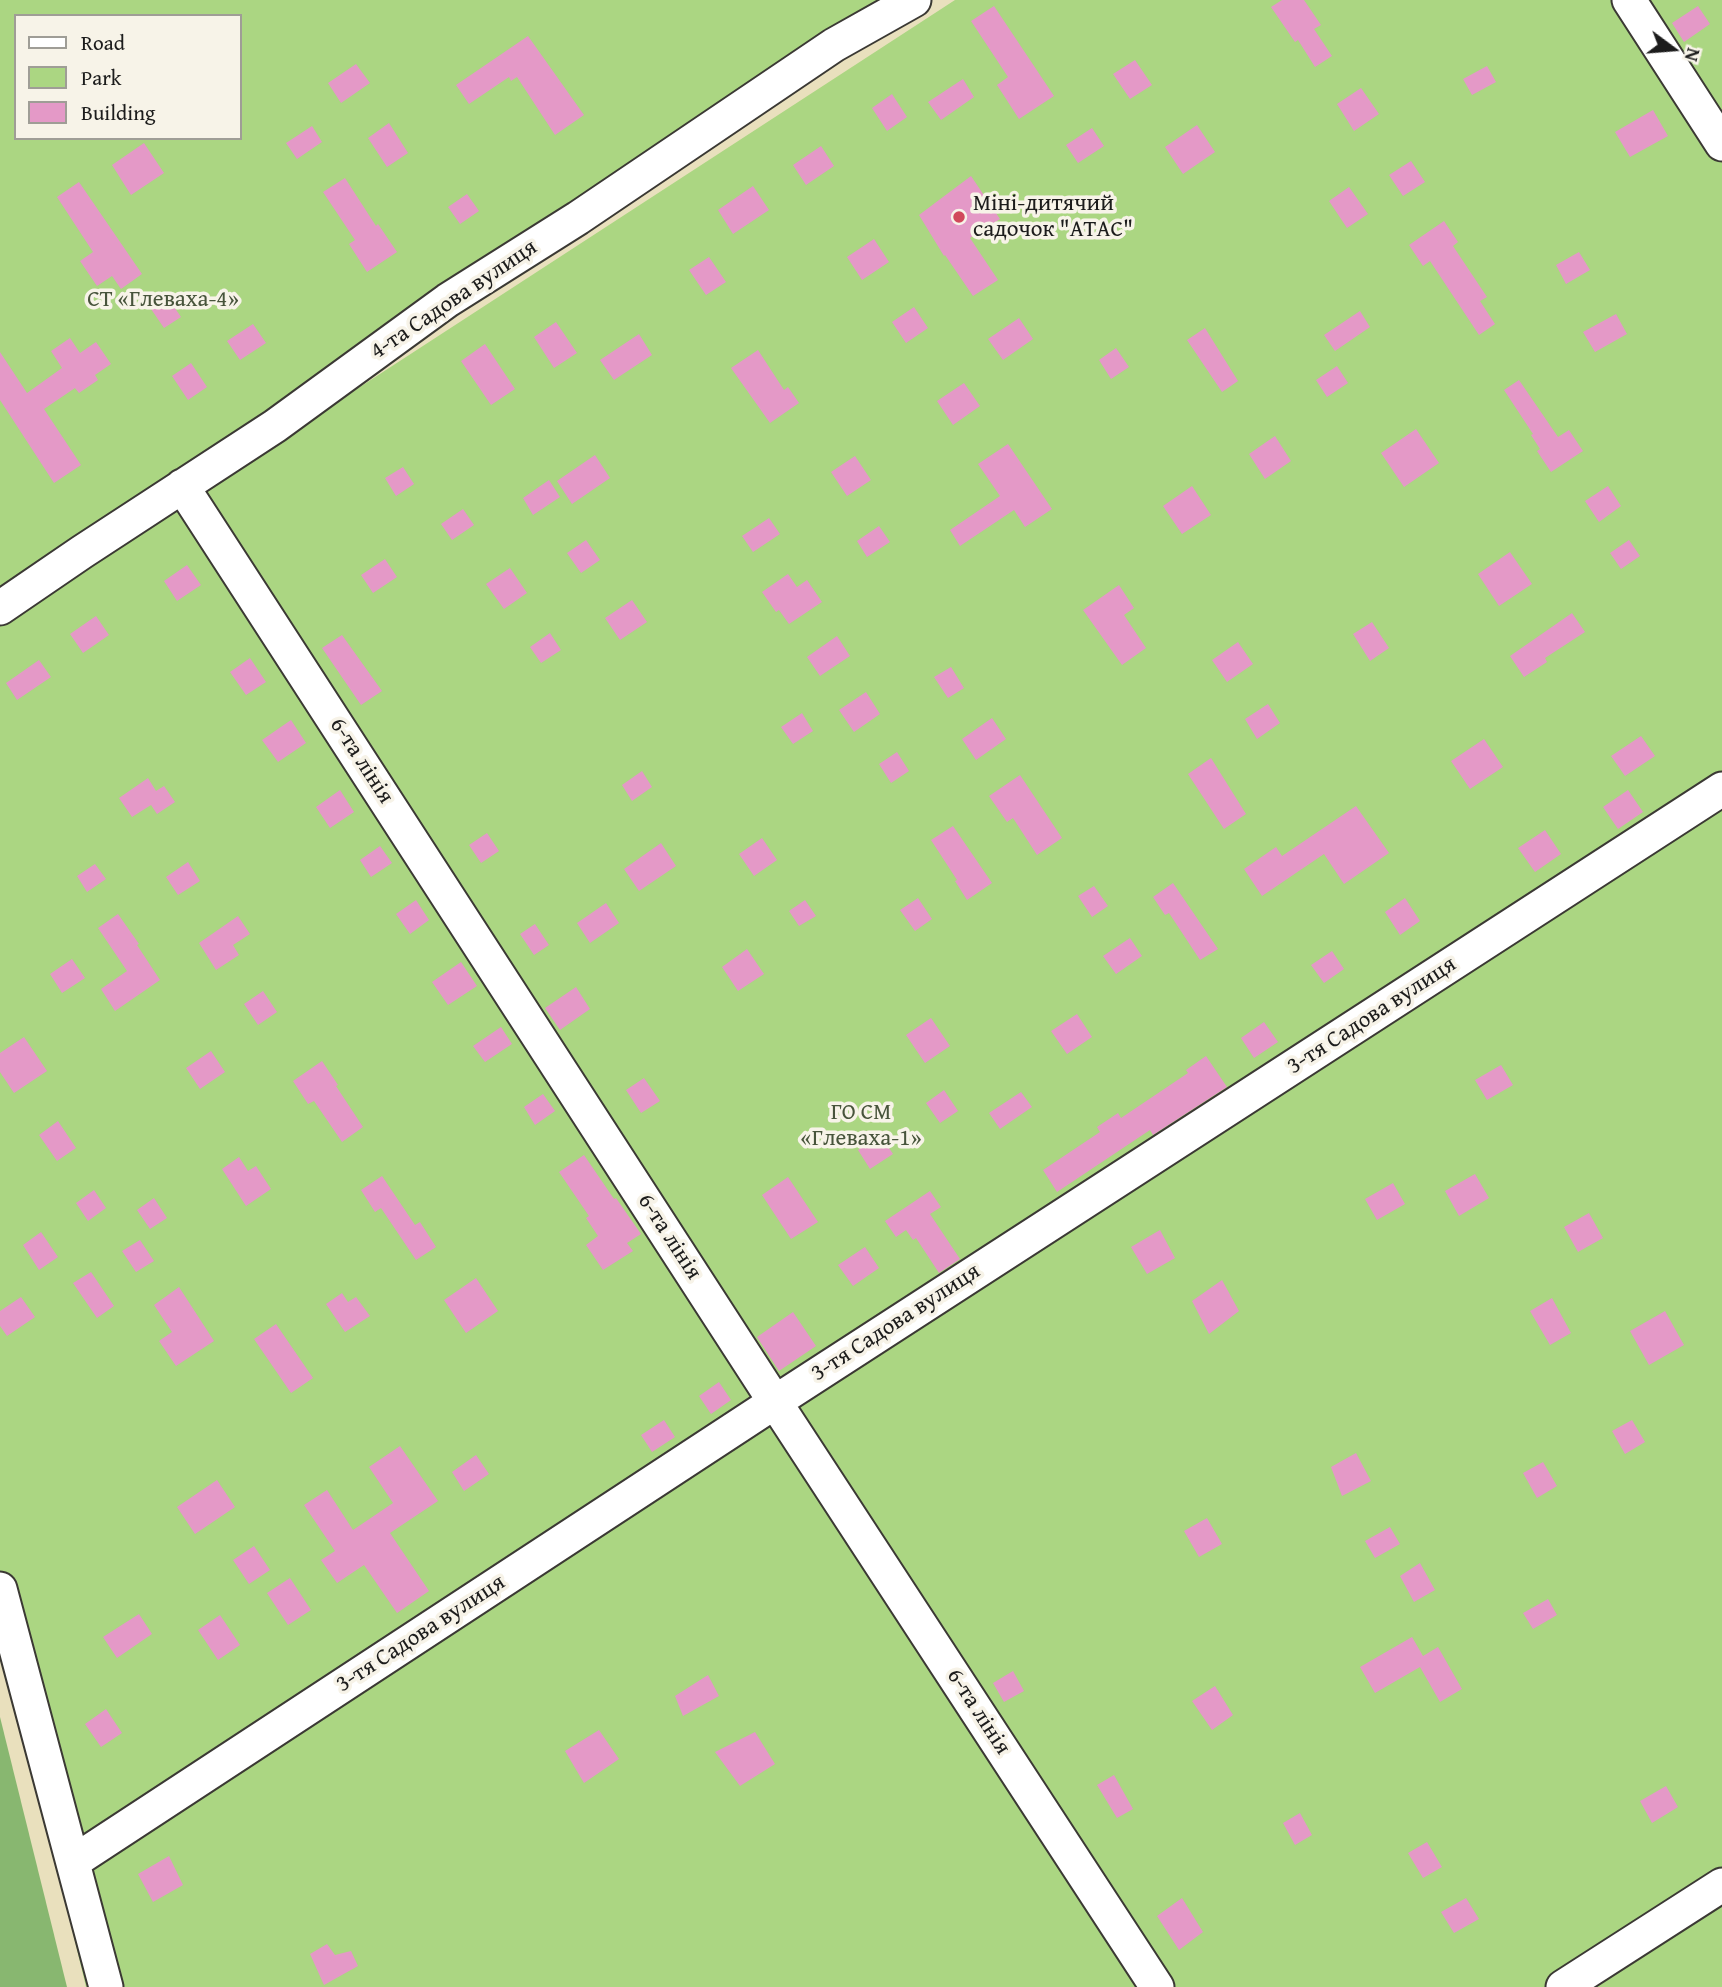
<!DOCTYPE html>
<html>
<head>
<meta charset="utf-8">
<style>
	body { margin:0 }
	#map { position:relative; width:1722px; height:1987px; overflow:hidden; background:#e9e0bd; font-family:"Gentium Book Plus",serif }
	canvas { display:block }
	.legend { position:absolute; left:14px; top:14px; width:228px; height:126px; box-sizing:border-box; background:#f7f3e8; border:2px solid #9f9d96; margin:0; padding:9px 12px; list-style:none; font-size:21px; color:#1c1c1c }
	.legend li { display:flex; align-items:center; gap:14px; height:35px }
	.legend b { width:35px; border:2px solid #9f9d96 }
	.north { position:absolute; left:1638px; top:14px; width:70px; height:70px; -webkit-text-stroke:5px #f7f3e8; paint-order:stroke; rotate:106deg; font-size:19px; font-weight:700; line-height:28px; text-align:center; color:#1c1c1c }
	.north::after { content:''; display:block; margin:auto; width:24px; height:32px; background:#1c1c1c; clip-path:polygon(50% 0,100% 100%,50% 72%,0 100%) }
</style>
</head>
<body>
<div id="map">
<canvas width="1722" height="1987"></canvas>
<ul class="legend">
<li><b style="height:9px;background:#fff"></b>Road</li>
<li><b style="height:19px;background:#abd682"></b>Park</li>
<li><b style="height:19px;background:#e499c7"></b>Building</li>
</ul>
<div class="north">N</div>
</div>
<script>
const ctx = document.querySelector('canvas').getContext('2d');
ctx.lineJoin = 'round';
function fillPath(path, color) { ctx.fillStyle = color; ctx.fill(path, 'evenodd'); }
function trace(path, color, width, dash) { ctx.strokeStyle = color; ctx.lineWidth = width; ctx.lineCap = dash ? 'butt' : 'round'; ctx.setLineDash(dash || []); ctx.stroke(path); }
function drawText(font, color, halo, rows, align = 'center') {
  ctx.font = font + ' "Gentium Book Plus",serif'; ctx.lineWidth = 7; ctx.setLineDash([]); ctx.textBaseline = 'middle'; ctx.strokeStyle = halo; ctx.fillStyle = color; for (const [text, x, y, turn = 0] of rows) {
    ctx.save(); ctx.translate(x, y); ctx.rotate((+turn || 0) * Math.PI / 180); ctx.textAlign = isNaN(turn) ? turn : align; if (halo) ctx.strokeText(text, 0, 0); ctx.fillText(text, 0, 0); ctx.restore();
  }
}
fillPath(new Path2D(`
	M0,0H930L0,599ZM16,16H240V138H16Z
	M955,0H1722V1987H86L0,1631V621Z`), '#abd682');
fillPath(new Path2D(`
	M0,1717L67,1987H0Z`), '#88b770');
fillPath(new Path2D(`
	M1282,0H1304L1321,25L1314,29L1332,56L1315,67L1298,40L1295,42L1271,7Z
	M994,6L1054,96L1019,119L997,85L1008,77L971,21Z
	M1698,6L1710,24L1684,42L1672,23Z
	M528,36L584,115L555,135L517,77L511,81L509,77L469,104L456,85Z
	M1135,60L1152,85L1130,99L1113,74Z
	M356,64L370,83L341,103L328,83Z
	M1487,66L1496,82L1472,95L1463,79Z
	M963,79L974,97L941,120L928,102Z
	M1361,88L1379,114L1354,131L1337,104Z
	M892,94L907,117L887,131L872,108Z
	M1653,110L1668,136L1630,157L1615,132Z
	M389,123L408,153L387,167L368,138Z
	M1197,125L1215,152L1183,174L1165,147Z
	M312,126L322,142L297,159L286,143Z
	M1092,128L1104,146L1078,163L1066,145Z
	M144,143L164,173L131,195L112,165Z
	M821,146L834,166L806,185L793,165Z
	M1411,161L1425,182L1403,196L1389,175Z
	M971,176L1000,219L970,238L998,280L973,296L945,255L944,256L919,215Z
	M345,178L376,226L378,224L397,252L367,272L349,244L355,240L323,192Z
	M79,182L142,274L121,289L112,276L97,286L80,261L93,252L57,197Z
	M753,186L769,210L733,234L718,210Z
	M1349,187L1368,214L1347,228L1329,201Z
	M467,194L479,211L460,224L448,207Z
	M1444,221L1458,242L1453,246L1487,297L1480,301L1495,324L1479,335L1430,261L1423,266L1409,245Z
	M874,239L889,262L862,280L847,257Z
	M1579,252L1590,270L1566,284L1556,265Z
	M709,257L726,282L706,295L689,270Z
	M168,298L181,317L164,328L151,309Z
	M914,307L928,328L906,343L892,322Z
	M1360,311L1370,327L1335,351L1324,335Z
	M1616,314L1627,334L1595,352L1583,332Z
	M1019,318L1033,339L1003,360L988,339Z
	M556,322L577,353L554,368L534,337Z
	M253,324L266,343L240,360L227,341Z
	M1205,328L1238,381L1222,392L1187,340Z
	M639,334L652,355L614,380L600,360Z
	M70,338L80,353L96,342L111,364L95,375L98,380L79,393L75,388L44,409L81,465L54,483L0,400V352L27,393L62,368L51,351Z
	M485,344L515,389L491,405L461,361Z
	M1116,348L1129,367L1111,379L1099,360Z
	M758,350L784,390L788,387L799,403L770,423L731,368Z
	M191,363L207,387L188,400L172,376Z
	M1337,366L1348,383L1327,397L1316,380Z
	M1519,380L1558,437L1569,430L1583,451L1551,472L1537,451L1540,449L1531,435L1533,434L1504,390Z
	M964,383L980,406L953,425L937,401Z
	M1416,429L1439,463L1404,487L1381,453Z
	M1275,436L1291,461L1265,479L1249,454Z
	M1008,444L1052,509L1025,527L1014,510L960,546L950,530L1000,496L978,464Z
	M595,455L610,478L572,504L557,481Z
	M855,456L871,480L847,496L831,472Z
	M403,467L414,484L396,496L385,478Z
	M549,480L560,497L533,515L523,498Z
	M1192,486L1211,515L1182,534L1163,506Z
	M1608,486L1621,506L1599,522L1585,501Z
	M463,509L474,525L452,540L441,524Z
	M769,518L780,534L753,552L742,536Z
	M879,526L890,542L867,557L857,541Z
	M586,540L600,560L581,573L567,553Z
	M1629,540L1640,556L1621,569L1610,553Z
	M1510,552L1532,584L1499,606L1478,574Z
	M385,559L397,577L373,593L361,575Z
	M187,565L201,585L177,601L164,581Z
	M510,568L527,593L504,609L486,584Z
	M788,574L797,587L807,580L822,602L789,624L779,610L776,612L762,592Z
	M1119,585L1134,608L1124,615L1146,648L1122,665L1083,610Z
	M632,600L647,622L620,640L605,618Z
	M1572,613L1585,632L1545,658L1547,662L1524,677L1510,656Z
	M96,616L109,635L83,653L70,634Z
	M1372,622L1389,648L1370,661L1353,634Z
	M550,633L561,650L541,663L530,647Z
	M342,635L382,691L361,705L322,648Z
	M837,636L850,656L820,676L807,657Z
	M1238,642L1253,664L1227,682L1212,660Z
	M250,658L266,682L246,695L230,672Z
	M39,660L51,677L17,700L6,683Z
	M951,667L964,688L948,698L934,677Z
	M866,692L880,714L854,732L839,710Z
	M1268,704L1280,723L1257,739L1245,719Z
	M802,713L813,731L793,744L781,727Z
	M992,718L1006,739L976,760L962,739Z
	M291,720L306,743L278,762L262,740Z
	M1641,736L1655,756L1625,776L1611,756Z
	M1484,739L1503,767L1470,789L1451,761Z
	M897,752L909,771L891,783L879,764Z
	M1211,758L1246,814L1224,829L1188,774Z
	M642,771L652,787L632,801L622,785Z
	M1020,775L1062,838L1037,855L1013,818L1007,822L989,796Z
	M148,778L156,791L164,786L175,802L157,814L151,805L132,817L119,798Z
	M340,790L354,812L330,828L316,807Z
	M1628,790L1643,812L1618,829L1603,807Z
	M1356,806L1389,853L1344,884L1324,854L1262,896L1244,869L1276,847L1282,856Z
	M953,826L992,883L967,900L955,881L957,880L931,840Z
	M1545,830L1561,854L1535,872L1518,848Z
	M487,833L499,851L481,863L469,845Z
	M762,838L777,860L754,876L739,854Z
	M661,843L676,866L639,891L624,869Z
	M380,846L392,863L371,877L360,860Z
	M188,862L200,881L178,895L166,877Z
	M95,864L106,879L87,892L77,876Z
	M1173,883L1218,949L1200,960L1169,913L1165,915L1153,897Z
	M1094,886L1108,906L1092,917L1078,896Z
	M918,898L932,919L915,931L900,910Z
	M1405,898L1420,921L1400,935L1385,912Z
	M416,900L429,920L410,934L396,914Z
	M805,900L816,916L799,926L789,911Z
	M606,903L619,923L590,943L577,923Z
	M118,914L139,944L137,945L160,980L115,1011L101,989L127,971L98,928Z
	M238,916L250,934L233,945L239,955L216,970L199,943Z
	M535,924L549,945L534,955L520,934Z
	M1130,938L1142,956L1116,974L1103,956Z
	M747,949L764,974L738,991L722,967Z
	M1332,951L1344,969L1324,983L1311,965Z
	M72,959L85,978L62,993L50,974Z
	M461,962L477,986L448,1005L432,982Z
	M576,987L590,1009L560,1030L545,1008Z
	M263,991L277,1012L258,1025L244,1004Z
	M1077,1014L1092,1037L1067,1054L1051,1031Z
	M931,1018L950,1046L925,1063L906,1035Z
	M1264,1022L1278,1042L1254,1058L1241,1038Z
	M501,1027L512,1044L485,1062L473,1046Z
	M24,1037L47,1071L14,1093L0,1072V1053Z
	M211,1051L225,1072L200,1089L186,1068Z
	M1206,1056L1227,1087L1153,1135L1150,1130L1057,1192L1043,1170L1100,1132L1097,1127L1118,1113L1121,1118L1188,1073L1186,1070Z
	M322,1061L338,1085L336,1086L363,1127L342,1142L314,1101L308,1104L293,1081Z
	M1501,1065L1513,1085L1487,1100L1475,1080Z
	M644,1078L660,1101L641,1113L626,1090Z
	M944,1090L958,1111L940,1123L926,1103Z
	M1021,1092L1032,1107L1000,1129L989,1113Z
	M543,1094L555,1111L535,1125L524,1107Z
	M58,1121L76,1148L57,1161L39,1135Z
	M880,1135L893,1154L870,1169L858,1150Z
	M584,1155L614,1199L616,1198L641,1234L627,1243L633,1251L603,1270L586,1245L598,1236L586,1218L589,1216L559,1172Z
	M239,1157L248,1171L256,1166L271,1189L246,1206L222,1169Z
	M1475,1174L1489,1198L1459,1216L1445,1191Z
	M382,1176L415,1225L420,1222L436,1247L416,1260L381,1208L375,1212L361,1190Z
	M788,1177L818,1222L791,1239L762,1195Z
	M1393,1183L1405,1204L1377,1220L1365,1199Z
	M94,1190L106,1208L88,1221L76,1203Z
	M930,1191L941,1207L930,1214L960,1259L939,1273L916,1238L913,1240L906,1230L896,1237L885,1221Z
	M154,1198L167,1218L150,1229L137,1210Z
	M1589,1213L1603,1238L1578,1252L1564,1227Z
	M1160,1230L1175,1258L1147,1274L1131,1247Z
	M41,1232L58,1257L39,1270L23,1245Z
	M140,1240L154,1261L136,1272L122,1251Z
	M865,1247L879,1268L853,1286L838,1265Z
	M91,1272L114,1306L97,1318L73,1283Z
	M476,1278L498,1311L466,1333L444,1300Z
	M1222,1280L1239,1311L1209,1334L1192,1301Z
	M179,1287L214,1341L176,1366L159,1341L172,1332L154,1305Z
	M342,1293L348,1302L356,1297L370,1316L345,1332L326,1304Z
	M21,1297L35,1317L7,1336L0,1326V1311Z
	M1552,1298L1571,1333L1550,1345L1530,1311Z
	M1665,1311L1684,1345L1649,1365L1630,1331Z
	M793,1312L816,1346L779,1371L757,1337Z
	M276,1324L313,1378L291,1393L254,1339Z
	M719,1382L731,1400L711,1414L699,1396Z
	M664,1420L675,1437L652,1452L641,1435Z
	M1632,1420L1645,1442L1625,1454L1612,1431Z
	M400,1446L438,1501L390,1533L429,1591L397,1613L364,1565L337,1583L321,1560L335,1551L304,1505L327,1490L353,1530L393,1503L369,1467Z
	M1356,1453L1371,1481L1342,1496L1331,1467Z
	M476,1455L489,1474L464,1491L452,1472Z
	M1543,1462L1557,1486L1537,1498L1523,1473Z
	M217,1480L235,1507L195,1534L177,1507Z
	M1207,1518L1222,1544L1199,1557L1184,1531Z
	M1390,1527L1400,1544L1375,1558L1365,1541Z
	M254,1546L270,1570L249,1584L233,1560Z
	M1420,1563L1435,1590L1414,1602L1400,1576Z
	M290,1578L311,1610L288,1625L267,1593Z
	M1548,1599L1557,1615L1533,1629L1523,1613Z
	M139,1614L152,1634L117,1658L103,1637Z
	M220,1615L240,1645L218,1660L198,1630Z
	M1412,1637L1423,1656L1438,1647L1462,1689L1440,1702L1420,1667L1375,1693L1360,1667Z
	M1013,1671L1024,1691L1004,1702L993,1683Z
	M708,1675L719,1696L683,1716L675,1696Z
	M1215,1686L1233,1715L1212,1730L1192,1701Z
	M106,1709L122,1733L101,1747L85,1724Z
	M599,1730L619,1759L584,1783L565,1751Z
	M755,1732L775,1764L740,1786L715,1752Z
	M1114,1775L1133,1809L1117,1818L1097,1785Z
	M1666,1786L1678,1807L1652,1823L1640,1801Z
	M1300,1813L1312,1835L1295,1845L1283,1823Z
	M1427,1842L1442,1867L1423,1878L1408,1853Z
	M169,1856L183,1885L153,1902L138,1874Z
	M1182,1898L1203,1932L1179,1950L1157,1916Z
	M1466,1898L1479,1919L1454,1933L1441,1912Z
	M327,1944L335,1955L351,1951L358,1966L324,1985L310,1954Z`), '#e499c7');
const minor = new Path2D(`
	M1629,0L1722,144
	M182,486L775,1402L1157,1987
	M0,608L82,552L275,426L448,300L578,218L834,45L914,0
	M0,1589L106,1987
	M73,1862L775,1402L1722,789
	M1563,1987L1722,1885`);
trace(minor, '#3b3934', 37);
trace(minor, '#fff', 33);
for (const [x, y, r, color] of [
	[959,217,7,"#d1495b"]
]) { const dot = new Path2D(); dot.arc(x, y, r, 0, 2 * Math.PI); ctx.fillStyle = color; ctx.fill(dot); trace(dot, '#f7f3e8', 2.5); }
drawText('23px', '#1c1c1c', '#f7f3e8', [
	["Міні-дитячий",973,204],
	["садочок \"АТАС\"",973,230]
], 'left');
drawText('23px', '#47543b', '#f7f3e8', [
	["СТ «Глеваха-4»",163,300],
	["ГО СМ",861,1113],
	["«Глеваха-1»",861,1139]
]);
drawText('23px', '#1c1c1c', '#f7f3e8', [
	["4-та Садова вулиця",454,300,-34],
	["6-та лінія",361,761,57],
	["3-тя Садова вулиця",1372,1016,-33],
	["6-та лінія",669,1237,57],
	["3-тя Садова вулиця",896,1323,-33],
	["3-тя Садова вулиця",421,1634,-33],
	["6-та лінія",978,1712,57]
]);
</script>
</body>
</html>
